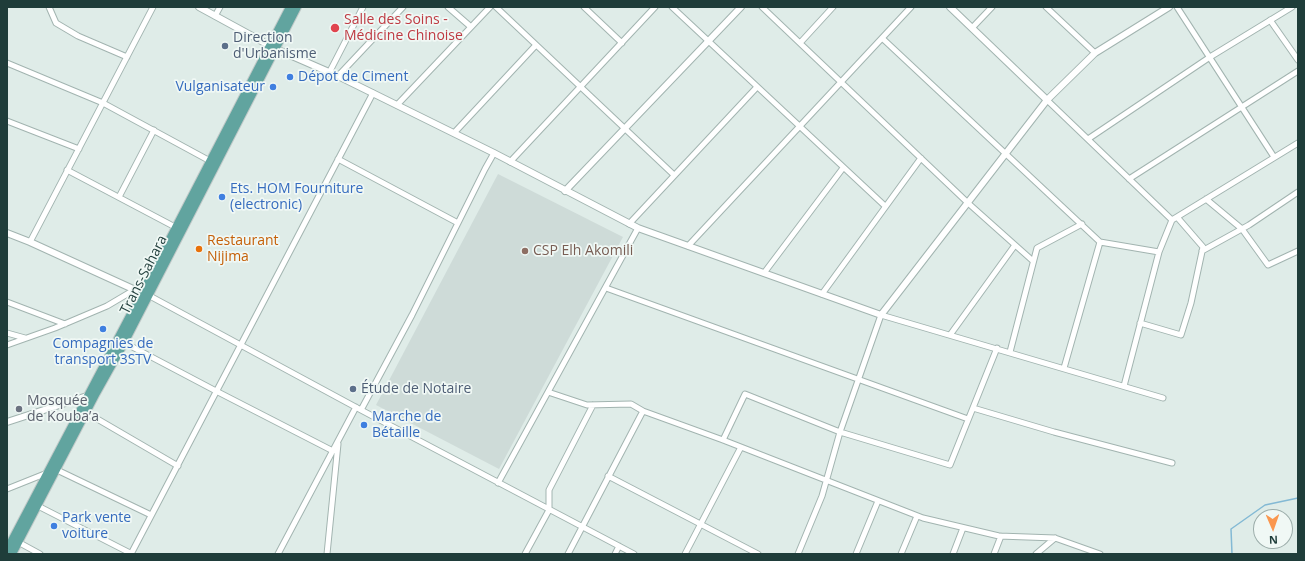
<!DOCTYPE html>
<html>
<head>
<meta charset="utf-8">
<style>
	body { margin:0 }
	#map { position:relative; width:1305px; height:561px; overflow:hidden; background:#dfece8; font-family:"Open Sans",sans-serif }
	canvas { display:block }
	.frame { position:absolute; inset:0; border:8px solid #1f3d3a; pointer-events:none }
	.north { position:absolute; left:1253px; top:509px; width:40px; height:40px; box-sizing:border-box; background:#f0f8f5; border:1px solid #9cadaa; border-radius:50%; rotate:178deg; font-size:11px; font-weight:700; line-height:16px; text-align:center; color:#1f3d3a }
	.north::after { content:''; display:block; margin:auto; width:14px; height:18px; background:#fa974f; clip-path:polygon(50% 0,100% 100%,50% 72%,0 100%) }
</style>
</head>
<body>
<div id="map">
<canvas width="1305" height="561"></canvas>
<div class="frame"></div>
<div class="north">N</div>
</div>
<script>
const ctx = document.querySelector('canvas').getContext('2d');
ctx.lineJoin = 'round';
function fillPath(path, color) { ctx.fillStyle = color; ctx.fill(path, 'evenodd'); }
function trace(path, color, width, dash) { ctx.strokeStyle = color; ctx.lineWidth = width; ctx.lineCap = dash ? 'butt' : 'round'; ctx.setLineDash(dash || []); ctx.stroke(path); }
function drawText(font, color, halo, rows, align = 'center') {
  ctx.font = font + ' "Open Sans",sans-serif'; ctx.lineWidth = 3.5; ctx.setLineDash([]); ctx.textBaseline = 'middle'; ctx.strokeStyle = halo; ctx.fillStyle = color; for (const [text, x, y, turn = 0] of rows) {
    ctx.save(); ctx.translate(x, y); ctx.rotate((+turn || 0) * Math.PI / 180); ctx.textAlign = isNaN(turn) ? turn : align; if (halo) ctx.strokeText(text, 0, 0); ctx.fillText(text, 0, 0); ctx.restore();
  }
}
fillPath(new Path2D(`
	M498,174L623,237L499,469L376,405Z`), '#cedbd8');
trace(new Path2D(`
	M1232,554L1231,529L1265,505L1298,498`), '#83b9d4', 1.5);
const minor = new Path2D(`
	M49,7L56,23L78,36L127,57
	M448,7L471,27
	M496,7L674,175
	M584,7L622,43
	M672,7L885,206
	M762,7L968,203L1033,261
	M1046,7L1095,53
	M1177,7L1274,157
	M215,16L220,7
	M1270,20L1298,60
	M972,28L992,7
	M882,38L1100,242L1159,252
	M800,43L833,7
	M7,63L103,103L210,161
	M329,73L363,7
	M338,76L403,7
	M1047,100L1172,220
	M397,105L490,7
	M7,121L79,149
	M454,133L536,45
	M1088,139L1210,57L1292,7
	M338,159L458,223
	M510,162L655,7
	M67,170L175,227
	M1129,179L1298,71
	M119,197L154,130
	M1206,199L1242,229L1268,265L1298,251
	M629,224L757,87
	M30,242L153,7
	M688,246L911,7
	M1202,251L1249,225L1298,192
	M764,273L843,168
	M606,288L968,419
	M822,294L921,158
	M148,295L361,410L634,554
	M7,302L65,324
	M1140,323L1181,335L1191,303L1203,247L1177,217
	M7,333L25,338
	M950,335L1015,245
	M123,342L216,391L333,451
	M7,345L55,328L107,306L134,290
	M1010,352L1037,248L1082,224
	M1064,368L1100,242
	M1124,386L1159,252L1172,220L1298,143
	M548,392L587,405L631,404L643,411L723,440L923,518L999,536L1055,538L1100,554
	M973,408L1054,432L1172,463
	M361,410L412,315L485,169L494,153
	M87,413L178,466
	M723,440L745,394L840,432L950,465L997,348
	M55,469L151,515
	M608,476L758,554
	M498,483L638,228
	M7,489L47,473
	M38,506L132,554
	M18,542L40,554
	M131,554L373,93
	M278,554L356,407
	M327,554L338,444
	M525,554L549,510V490L593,405
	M568,554L643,411
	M615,554L619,546
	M685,554L741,447
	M798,554L822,496L840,432L881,315L1163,398
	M856,554L878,501
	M901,554L917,516
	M953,554L963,528
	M994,554L1001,536
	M1036,554L1055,538`);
const tertiary = new Path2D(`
	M199,7L276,49L338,76L494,153L638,228L881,315L1047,100L1095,53L1169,7
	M950,7L1047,100
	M565,191L741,7
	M7,233L30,242L144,294
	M7,422L90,395`);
const primary = new Path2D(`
	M7,550L142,293L290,7
	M12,554L96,393L124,343L297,7`);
trace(minor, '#a2b4b0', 7);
trace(tertiary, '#a2b4b0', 8);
trace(primary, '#c0c9c8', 10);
trace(minor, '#fff', 5);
trace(tertiary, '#fff', 6);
trace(primary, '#61a49f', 8);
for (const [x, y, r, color] of [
	[335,28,5,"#e0444e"],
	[225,46,4,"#5c6f8a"],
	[290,77,4,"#3f7fe0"],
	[273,87,4,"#3f7fe0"],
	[222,197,4,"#3f7fe0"],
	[199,249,4,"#e8710a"],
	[525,251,4,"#8d6e63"],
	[103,329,4,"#3f7fe0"],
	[353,389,4,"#5c6f8a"],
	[19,409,4,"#6b7280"],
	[364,425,4,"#3f7fe0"],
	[54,526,4,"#3f7fe0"]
]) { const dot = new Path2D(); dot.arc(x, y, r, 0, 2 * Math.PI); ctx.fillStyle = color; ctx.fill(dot); trace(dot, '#f0f8f5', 1.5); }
drawText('14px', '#be3a42', '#f0f8f5', [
	["Salle des Soins -",344,20],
	["Médicine Chinoise",344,36]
], 'left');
drawText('14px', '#4e5e75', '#f0f8f5', [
	["Direction",233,38],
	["d'Urbanisme",233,54],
	["Étude de Notaire",361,389]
], 'left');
drawText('14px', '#366cbe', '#f0f8f5', [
	["Dépot de Ciment",298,77],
	["Vulganisateur",265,87,"right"],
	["Ets. HOM Fourniture",230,189],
	["(electronic)",230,205],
	["Compagnies de",103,344,"center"],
	["transport 3STV",103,360,"center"],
	["Marche de",372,417],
	["Bétaille",372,433],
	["Park vente",62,518],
	["voiture",62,534]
], 'left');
drawText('14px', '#c56008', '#f0f8f5', [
	["Restaurant",207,241],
	["Nijima",207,257]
], 'left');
drawText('14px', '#785e54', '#f0f8f5', [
	["CSP Elh Akomili",533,251]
], 'left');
drawText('14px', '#1f3d3a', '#f0f8f5', [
	["Trans-Sahara",144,275,-63]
]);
drawText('14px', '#5b616d', '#f0f8f5', [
	["Mosquée",27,401],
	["de Kouba’a",27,417]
], 'left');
</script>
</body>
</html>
